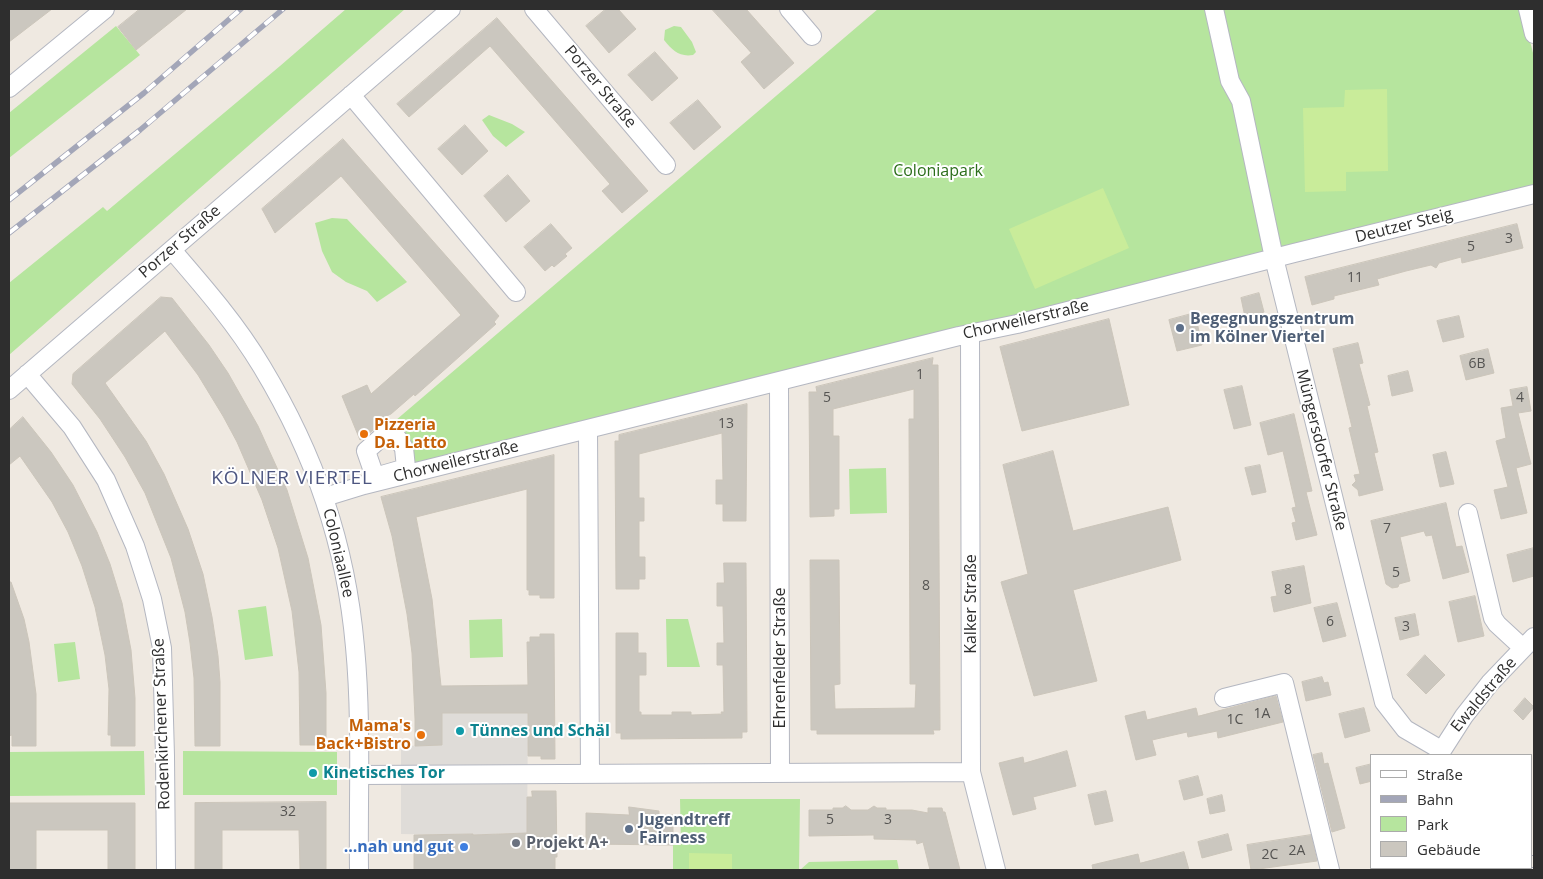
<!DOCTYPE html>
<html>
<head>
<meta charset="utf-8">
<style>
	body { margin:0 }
	#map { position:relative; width:1543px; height:879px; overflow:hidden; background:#efe9e1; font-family:"Open Sans",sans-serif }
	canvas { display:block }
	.frame { position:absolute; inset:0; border:10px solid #2e2e2e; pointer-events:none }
	.legend { position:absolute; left:1370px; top:754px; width:162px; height:115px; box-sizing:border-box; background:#fff; border:1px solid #ababab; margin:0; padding:6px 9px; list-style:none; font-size:15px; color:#2e2e2e }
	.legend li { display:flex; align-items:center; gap:10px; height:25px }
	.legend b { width:25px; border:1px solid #ababab }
</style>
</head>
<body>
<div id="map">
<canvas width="1543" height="879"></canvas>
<div class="frame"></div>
<ul class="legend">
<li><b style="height:6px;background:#fff"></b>Straße</li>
<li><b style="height:6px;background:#a3a6b8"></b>Bahn</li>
<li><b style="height:14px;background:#b6e59e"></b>Park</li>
<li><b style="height:14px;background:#cbc7bf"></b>Gebäude</li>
</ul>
</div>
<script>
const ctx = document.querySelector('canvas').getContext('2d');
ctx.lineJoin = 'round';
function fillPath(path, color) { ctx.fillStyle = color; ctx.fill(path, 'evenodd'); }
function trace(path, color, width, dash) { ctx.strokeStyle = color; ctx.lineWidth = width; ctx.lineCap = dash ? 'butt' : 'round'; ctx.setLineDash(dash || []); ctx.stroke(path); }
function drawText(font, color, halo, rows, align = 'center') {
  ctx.font = font + ' "Open Sans",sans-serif'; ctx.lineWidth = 4; ctx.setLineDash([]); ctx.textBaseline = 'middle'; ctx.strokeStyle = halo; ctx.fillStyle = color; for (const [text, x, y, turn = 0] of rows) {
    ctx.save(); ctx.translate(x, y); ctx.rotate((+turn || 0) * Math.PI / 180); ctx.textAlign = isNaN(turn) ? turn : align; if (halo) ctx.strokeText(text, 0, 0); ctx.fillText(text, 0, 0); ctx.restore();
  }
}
fillPath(new Path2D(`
	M346,9H405L9,355V283L103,207L107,211L280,66Z
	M878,9H1522L1534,57V187L406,468L389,426Z
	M116,26L140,55L9,158V113Z
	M674,26L681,27L692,42L696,52L693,55C679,57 673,51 664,40L665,30Z
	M489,115L512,124L525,132L506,147L493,136L482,120Z
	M332,218L347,219L407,282L377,302L367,291L346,282L332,272L322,251L315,223Z
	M886,468L887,513L850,514L849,469Z
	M266,606L273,656L245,660L238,610Z
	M502,619L503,657L470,658L469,620Z
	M666,619H688L700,667H667Z
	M75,642L80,679L58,682L54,644Z
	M144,751L145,795L9,796V752Z
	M183,751L337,752V795H183Z
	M680,799H800L799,870H673V845H681Z
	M897,860L899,870H800L809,862Z`), '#b6e59e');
fillPath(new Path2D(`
	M1387,89L1388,171L1346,172V191L1305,192L1303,108L1344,107L1345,90Z
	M1103,188L1129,248L1035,289L1009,229Z
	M689,853L732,854V870H689Z`), '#c9ec9a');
fillPath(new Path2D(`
	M528,710L527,837L515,833L473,835V834H455L454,835L401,834V746L442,745V719L437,713Z`), '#dfdcd8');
const building = new Path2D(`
	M9,9H52L9,42Z
	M140,9H187L136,50L118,27Z
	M606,9H618L636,29L609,53L586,26Z
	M712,9H746L794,63L764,89L741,62L751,53Z
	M497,18L648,191L622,213L602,191L610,184L490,46L409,117L397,104Z
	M655,52L678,78L652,101L628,75Z
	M698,100L721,127L694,150L670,123Z
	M465,125L488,151L462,175L438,149Z
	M343,139L499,316L494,322L496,324L415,396L414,394L391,414L378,420L380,425L360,440L342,396L367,385L371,394L461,315L341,176L275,233L262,209Z
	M508,175L530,201L506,222L484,196Z
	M551,224L572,248L565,254L567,256L554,267L552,265L545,271L524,247Z
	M1517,224L1523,248L1462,263L1461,257L1439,263L1436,268L1431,265L1406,271L1377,279L1379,285L1334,296V299L1312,305L1305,277Z
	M1259,293L1264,312L1261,313L1262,317L1248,320L1247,317H1245L1241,298Z
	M161,297L172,298L209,345L228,373L258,426L287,490L308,558L321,625L326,693V745H300L299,672L292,611L278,548L262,500L237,442L223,416L198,375L165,331L105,383L146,441L164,474L188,529L203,574L212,617L218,656L220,682V746H195L194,678L190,643L185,612L171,558L145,493L125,457L100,419L72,384L73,374Z
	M1195,313L1202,345L1177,351L1169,320Z
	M1459,316L1464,337L1443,342L1437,321Z
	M1109,319L1129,405L1022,431L1000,347Z
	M1358,343L1363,363L1359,364L1370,405L1367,406L1378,452L1374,453L1383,490L1359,496L1358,490L1352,485L1356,481L1354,475L1360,474L1349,428L1352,427L1333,349Z
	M1488,349L1494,373L1466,380L1460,356Z
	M933,358L932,365H938L940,730H933L934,734H817V730H811L810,560H839L840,684L834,685L835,709L915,708L916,684H910V672L909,419H914V389L833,409V436H839V509H834V516L810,517L809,392H817L816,387Z
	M1408,371L1413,391L1392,396L1388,376Z
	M1242,386L1251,425L1234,429L1224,390Z
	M1527,387L1531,411L1518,413L1531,464L1516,468L1527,513L1501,519L1494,490L1508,487L1496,441L1506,438L1501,408L1513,406L1510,390Z
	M747,404L746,521H723V504H716V480H723L722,433L639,454V498H644V521H639V557H645V579H639V589H616L615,441H619V435Z
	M1294,414L1312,491L1306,492L1317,535L1296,540L1292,523L1296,522L1292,508L1296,507L1283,451L1268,455L1260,423Z
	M23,417L51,452L73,485L97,532L110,564L122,603L131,650L135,698V746H111V735H108L109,689L105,655L95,607L82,566L68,532L52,502L20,456L9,465V430Z
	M1053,451L1073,531L1168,507L1181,560L1073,590L1097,681L1034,696L1001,582L1028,574L1003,465Z
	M1446,452L1454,484L1440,487L1433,455Z
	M554,455V598H540V595H529V590H527V489L416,517L432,599L441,686L528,685L527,642H530V637H540V634H554L555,759H541V756H528V713H442V745L415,746V719L412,653L407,614L392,536L381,497Z
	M1260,465L1266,492L1252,495L1245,468Z
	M1446,503L1456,547L1462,546L1469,572L1443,579L1432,535L1426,536L1424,531L1400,537L1410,581L1399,584L1398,587L1392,588L1386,584L1371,521Z
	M1534,548V576L1513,582L1507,555Z
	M724,563H746L747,732H742V738L621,739V733H616V633H638V653H646V675H639V712H641V715H672V712H691V715L722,714L721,712H724L723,665H717V643H724L723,606H717V583H724Z
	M1304,566L1311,603L1274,612L1271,597L1277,596L1272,572Z
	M9,582H11L24,619L29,642L36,694V746H12V735L9,736Z
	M1475,596L1484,636L1458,642L1449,602Z
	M1337,603L1346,636L1323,642L1314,608Z
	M1415,614L1419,635L1400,640L1395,618Z
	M1425,655L1445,675L1426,694L1407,675Z
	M1322,677L1324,683L1328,682L1331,695L1306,701L1302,682Z
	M1276,696L1283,722L1218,738L1217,731L1188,737L1187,732L1152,740L1156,755L1136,760L1125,716L1145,711L1147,720L1196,708L1198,716Z
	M1525,698L1534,707L1523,720L1514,711Z
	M1364,708L1370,731L1345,738L1339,714Z
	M1067,751L1076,786L1033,797L1036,809L1013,815L999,763L1023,757L1024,763Z
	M1322,753L1324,764L1328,763L1345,828L1332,832L1313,755Z
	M1372,764V781L1360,784L1356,768Z
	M1198,776L1203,795L1184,800L1179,781Z
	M532,791H556L557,857H555V870H414V835L473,834V835L527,833V797H532Z
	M1106,791L1113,821L1095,825L1088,795Z
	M1222,795L1225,811L1210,814L1207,799Z
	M326,802V870H300L299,830H222V870H195V803Z
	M9,803H135V870H108V830H36V870H9Z
	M846,806L851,810H868L874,806L877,808H886V810H912L928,813V808H942L943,812H945L960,870H930L923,842L917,844L916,840L874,839V835L809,836V810H833V808H842Z
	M629,807L659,811V815H673V845L586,844V813L629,815Z
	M1228,834L1232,850L1202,858L1198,842Z
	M1311,835L1317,861L1251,870L1247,845Z
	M1184,852L1189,870H1093L1092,865L1138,854L1140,863Z`);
fillPath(building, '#cbc7bf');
trace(building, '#cbc5ba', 1);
const minor = new Path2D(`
	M534,9L666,165
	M789,9L812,36
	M1214,9L1230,81L1241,101L1274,258L1384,702L1405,729L1441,750
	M1528,9L1534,34
	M9,88L105,9
	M351,95L516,292
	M172,250C204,287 237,325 262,367C315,455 346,544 355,647C362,721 358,796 359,870
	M970,335L971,772L996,870
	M27,374L72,427L106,480L135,546L152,599L162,648L165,756L166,870
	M779,381L780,773
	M9,390L451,9
	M391,429L404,448L406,468L375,477L366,451Z
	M588,429L590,774
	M325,497L364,485L959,336L1017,324L1294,253L1534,194
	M1468,513L1493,618L1497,624L1523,648
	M1224,698L1284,683L1330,870
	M1439,755L1464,716L1490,683L1534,637
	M359,775L971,772
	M1386,870L1388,868`);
trace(minor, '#b4b7c1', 20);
trace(minor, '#fff', 18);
trace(new Path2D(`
	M1532,856L1534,854
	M1516,870L1519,868
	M1530,870L1534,866`), '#a3a6b8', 1);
const rail = new Path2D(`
	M9,200L144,93L241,9
	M9,233L140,130L283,9`);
trace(rail, '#a3a6b8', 5.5);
trace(rail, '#fff', 4, [11]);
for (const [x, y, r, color] of [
	[1180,328,5,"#5c6f8a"],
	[364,434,5,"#e8710a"],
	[460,731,5,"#0f9aa8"],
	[421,735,5,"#e8710a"],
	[313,773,5,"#0f9aa8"],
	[629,829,5,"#5c6f8a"],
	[516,843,5,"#6b7280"],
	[464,847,5,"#3f7fe0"]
]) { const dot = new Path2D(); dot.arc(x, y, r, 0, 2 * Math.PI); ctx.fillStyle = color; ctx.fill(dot); trace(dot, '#fff', 2); }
drawText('14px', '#555452', null, [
	["3",1509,239],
	["5",1471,247],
	["11",1355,278],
	["6B",1477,364],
	["1",920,375],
	["5",827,398],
	["4",1520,398],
	["13",726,424],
	["7",1387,529],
	["5",1396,573],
	["8",926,586],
	["8",1288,590],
	["6",1330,622],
	["3",1406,627],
	["1A",1262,714],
	["1C",1235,720],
	["32",288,812],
	["5",830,820],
	["3",888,820],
	["2A",1297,851],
	["2C",1270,855]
]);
drawText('16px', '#2e2e2e', '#fff', [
	["Porzer Straße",600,87,50],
	["Deutzer Steig",1404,226,-14],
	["Porzer Straße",180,242,-41],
	["Chorweilerstraße",1026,320,-13],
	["Müngersdorfer Straße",1321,450,76],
	["Chorweilerstraße",456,462,-14],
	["Coloniaallee",338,553,77],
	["Kalker Straße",971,604,-90],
	["Ehrenfelder Straße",780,658,-90],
	["Ewaldstraße",1484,695,-50],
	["Rodenkirchener Straße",162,724,-92]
]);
drawText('16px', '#2c6e1b', '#fff', [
	["Coloniapark",938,171]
]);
drawText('bold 16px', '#4e5e75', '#fff', [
	["Begegnungszentrum",1190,319],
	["im Kölner Viertel",1190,337],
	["Jugendtreff",639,820],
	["Fairness",639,838]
], 'left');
drawText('bold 16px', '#c56008', '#fff', [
	["Pizzeria",374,425],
	["Da. Latto",374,443],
	["Mama's",411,726,"right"],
	["Back+Bistro",411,744,"right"]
], 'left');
drawText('bold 16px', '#0d838f', '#fff', [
	["Tünnes und Schäl",470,731],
	["Kinetisches Tor",323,773]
], 'left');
drawText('bold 16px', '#5b616d', '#fff', [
	["Projekt A+",526,843]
], 'left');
drawText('bold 16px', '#366cbe', '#fff', [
	["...nah und gut",454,847]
], 'right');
ctx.letterSpacing = '1px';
drawText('19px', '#4d5680', '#fff', [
	["KÖLNER VIERTEL",292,479]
]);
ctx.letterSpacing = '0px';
</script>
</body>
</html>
